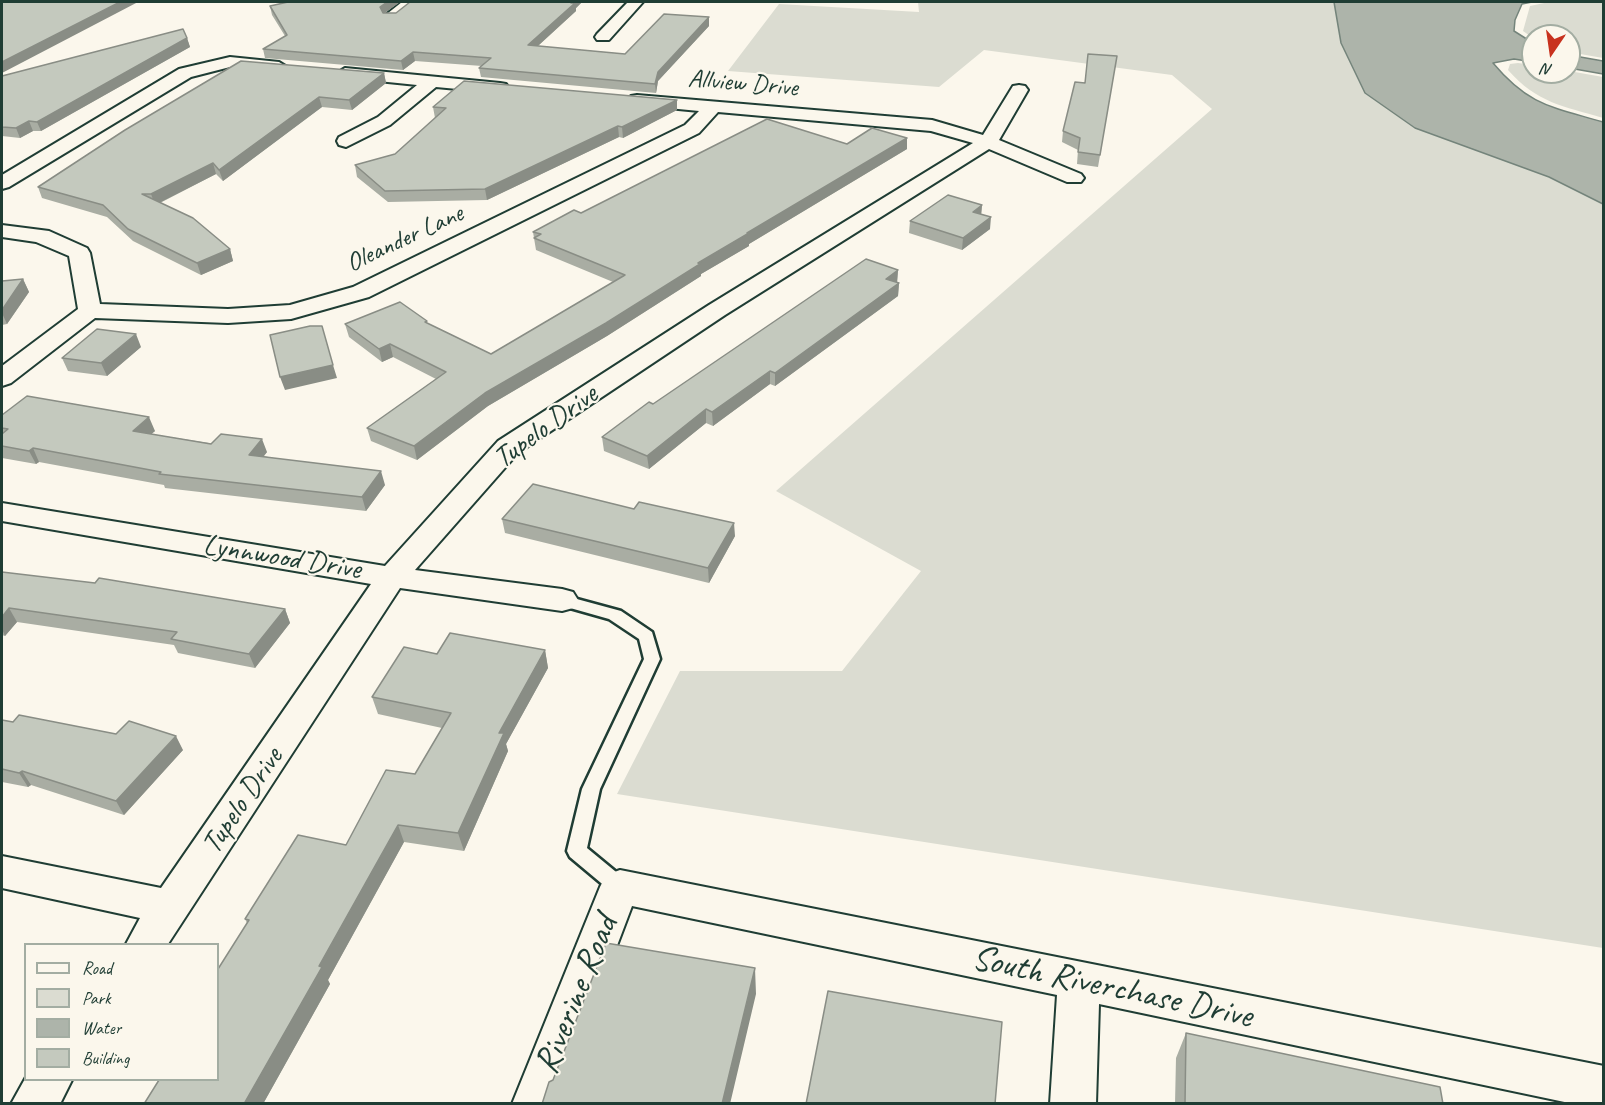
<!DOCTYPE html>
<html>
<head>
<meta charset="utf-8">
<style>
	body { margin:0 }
	#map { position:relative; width:1605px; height:1105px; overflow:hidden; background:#fbf7ec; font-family:Caveat,sans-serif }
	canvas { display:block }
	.frame { position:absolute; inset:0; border:3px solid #1f3d34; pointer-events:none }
	.legend { position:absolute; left:24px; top:943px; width:195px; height:138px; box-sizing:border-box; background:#fbf7ec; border:2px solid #a3ada2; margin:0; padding:8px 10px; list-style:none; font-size:18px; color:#1f3d34 }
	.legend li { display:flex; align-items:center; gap:12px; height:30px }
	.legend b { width:30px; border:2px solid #a3ada2 }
	.north { position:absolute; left:1521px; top:24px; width:60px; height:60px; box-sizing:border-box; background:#fbf7ec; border:2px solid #a3ada2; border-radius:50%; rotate:193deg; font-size:16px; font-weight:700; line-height:24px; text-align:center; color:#1f3d34 }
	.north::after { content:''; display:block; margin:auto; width:21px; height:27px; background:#c8321e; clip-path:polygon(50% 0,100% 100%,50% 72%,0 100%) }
</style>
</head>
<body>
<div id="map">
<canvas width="1605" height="1105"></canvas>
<div class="frame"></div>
<ul class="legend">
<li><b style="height:8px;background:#fbf7ec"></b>Road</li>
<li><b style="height:16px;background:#dbdcd1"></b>Park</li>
<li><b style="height:16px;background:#adb4aa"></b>Water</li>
<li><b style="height:16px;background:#c4c9be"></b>Building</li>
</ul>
<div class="north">N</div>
</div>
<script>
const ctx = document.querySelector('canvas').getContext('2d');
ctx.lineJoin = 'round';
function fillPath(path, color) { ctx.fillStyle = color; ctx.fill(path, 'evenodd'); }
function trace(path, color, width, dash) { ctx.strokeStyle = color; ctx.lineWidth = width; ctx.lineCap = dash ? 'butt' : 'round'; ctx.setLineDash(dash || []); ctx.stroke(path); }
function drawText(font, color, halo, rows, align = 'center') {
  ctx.font = font + ' Caveat,sans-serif'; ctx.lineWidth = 4.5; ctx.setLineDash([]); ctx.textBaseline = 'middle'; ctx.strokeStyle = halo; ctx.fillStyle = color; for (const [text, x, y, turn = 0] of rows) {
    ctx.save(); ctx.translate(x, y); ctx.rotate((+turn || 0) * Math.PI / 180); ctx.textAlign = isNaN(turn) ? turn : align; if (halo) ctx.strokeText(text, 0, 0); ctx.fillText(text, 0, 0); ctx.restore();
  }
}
fillPath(new Path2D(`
	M918,2H1334L1341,43L1365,93L1415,128L1549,177L1603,204V948L617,794L680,671H842L921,571L776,491L1212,109L1172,75L984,50L939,87L728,71L779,4L919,12Z
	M1549,2H1603V58L1569,52V36L1533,38L1523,31L1530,6Z
	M1518,63L1533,65V72L1569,71L1603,77V118C1563,106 1537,103 1508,70L1510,64Z`), '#dbdcd1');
const water = new Path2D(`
	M1334,2H1532L1522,4L1515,20L1514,31L1533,43V62L1514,59L1493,63C1529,106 1552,107 1603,122V204L1549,177L1415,128L1365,93L1341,43Z
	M1569,55L1603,61V74L1569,68Z`);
fillPath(water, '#adb4aa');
trace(water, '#74847b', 1.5);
const lane = new Path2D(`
	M562,595L621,611L652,632L660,659L600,789L587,848L627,881L630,887L627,893L620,895L613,893L570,857L567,851L582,789L644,659L639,639L609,619L556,604L554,600L556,596Z`);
const street = new Path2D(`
	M402,2H418L396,20H386L383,17Z
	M628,2H643L609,40H597L595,37L597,34Z
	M230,57L279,62L287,67L279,72L230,67L191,77L9,187L2,189V175L179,69Z
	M345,68L500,83L506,84L509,88L506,92L500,93L436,87L390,125L346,147L339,145L337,141L339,137L378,117L417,85L339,77L337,73Z
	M1019,85L1025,86L1028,90L999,140L1081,174L1084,178L1081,182H1067L989,149L725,315L518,453L415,570L562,589L573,592L578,600L573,608L562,611L400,588L168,944H126L140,918L2,888V856L161,888L371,584L2,521V503L385,566L498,441L709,305L973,143L931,131L718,112L699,133L369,297L291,319L228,323L95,318L11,383L2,386V366L78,309L69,256L36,242L2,237V225L49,231L87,248L90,253L100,304L228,309L290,305L353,287L685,125L699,111L637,105L631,104L628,100L631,96L637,95L932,120L983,135L1013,86Z
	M620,870L1604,1066V1104H1574L1099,1004L1096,1104H1050L1057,995L632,906L557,1104H512L600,887L606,875Z
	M26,1077V1080H72L60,1104H11Z`);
trace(lane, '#1f3d34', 5);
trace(street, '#1f3d34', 4);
fillPath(lane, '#fbf7ec');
fillPath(street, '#fbf7ec');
fillPath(new Path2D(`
	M288,2H400L384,13H396L410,2H582L576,8V11L538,46L625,54L709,17V26L658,81L656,93L481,77L479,68L482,66L415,61L403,70L265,58L263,49L285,36L272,15L270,6Z
	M187,38L190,47L41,131H33L20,138L2,136V76Z
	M1088,54L1117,56L1098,167L1077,164L1078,150L1062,142L1063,131L1085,83Z
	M384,73L386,83L352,110L322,107L223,181L216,174L160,203L230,249L233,261L201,275L133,241L107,217L42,198L38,187Z
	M433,107L677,110L623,138L619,137L487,200L388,202L357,177L355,165L395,154L435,118Z
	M907,138V149L749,244V246L701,274V276L607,336L488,406L417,460L371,441L367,428L436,379L393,357L382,362L349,337L345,324L427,323L491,354L613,282L536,250L533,232L581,213L847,144Z
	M982,205L981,214L990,229L962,250L909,233L910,221Z
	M898,270L897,283H899L898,296L775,386L770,384L713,426L706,423L649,469L604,451L602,437L653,404Z
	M23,279L29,292L7,324L2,325V281Z
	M141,347L107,376L68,371L62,358Z
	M2,415L155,431L151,434L267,452L264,456L385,485L366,511L165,488L164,485L39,462L36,464L2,458Z
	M502,519L735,536L709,583L505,533Z
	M2,572L285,609L290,623L255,668L178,653L174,645L17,622L5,636L2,635Z
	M545,650L548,668L506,744L508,751L464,851L404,842L328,980L330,984L263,1104H144L218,1080L247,923L245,919L346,845L415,774L442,728L378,714L372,697L437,654Z
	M2,720L183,750L124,815L31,785L28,787L2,782Z
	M1186,1033L1443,1104H1175L1176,1058Z`), '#a9ada3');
fillPath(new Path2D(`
	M120,2H138L2,73V62Z
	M387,2H400L382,15L380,7Z
	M572,2H582L576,8V11L529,54L528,45Z
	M709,17V26L658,81L656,93L655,84L658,72Z
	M187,38L190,47L41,131L37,122Z
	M413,52L415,61L403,70L401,61Z
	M384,73L386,83L352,110L349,100Z
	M319,97L322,107L223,181L219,170Z
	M677,100V110L623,138L622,127Z
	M29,121L33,131L20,138L16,128Z
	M618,126L619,137L487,200L485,189Z
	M907,138V149L749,244V246L701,274V276L607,336L488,406L417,460L414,446L485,393L747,233Z
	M213,163L216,174L155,205L151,194Z
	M982,205L981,217L973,212Z
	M991,217L990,229L962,250L963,238Z
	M230,249L233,261L201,275L197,263Z
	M898,270L897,283L886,279Z
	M23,279L29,292L7,324L2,313V310Z
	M899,283L898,296L775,386V373Z
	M136,334L141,347L107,376L101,363Z
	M390,344L393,357L382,362L379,349Z
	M333,365L337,378L285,390L280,377Z
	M770,371V384L713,426L712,412Z
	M706,409V423L649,469L647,456Z
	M149,417L155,431L139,445L133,431Z
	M262,439L267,452L254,468L249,455Z
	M33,448L39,462L36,464L29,451Z
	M381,471L385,485L366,511L362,497Z
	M734,523L735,536L709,583L708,568Z
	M9,608L17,622L5,636L2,629V617Z
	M285,609L290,623L255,668L249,654Z
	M545,650L548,668L506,744L508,751L464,851L458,833L499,733Z
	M176,736L183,750L124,815L116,801Z
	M22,771L31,785L28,787L19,773Z
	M398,825L404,842L328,980L330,984L263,1104H246L245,1102L319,966Z
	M755,968L756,994L730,1104H722Z`), '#898d85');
const building = new Path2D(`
	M2,2H120L2,62Z
	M288,2H387L380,7L383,13H396L410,2H572L571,3H575L528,45L625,54L664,14L709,17L658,72L655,84L479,68L491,58L413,52L401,61L263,49L287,35L270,6Z
	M183,29L187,38L37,122L29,121L16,128L2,127V76Z
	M1088,54L1117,56L1100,155L1078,152L1080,138L1063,131L1075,82L1085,83Z
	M241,61L384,73L349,100L319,97L219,170L213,163L151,194H142L193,218L230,249L197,263L128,229L103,205L38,187L125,130Z
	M464,81L677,100L622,127L618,126L485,189L385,191L355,165L395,154L446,108L433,107Z
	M767,119L847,144L872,128L907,138L747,233H749L698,263L700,264L606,323L485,393L414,446L367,428L446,372L390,344L379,349L345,324L400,302L427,321L425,322L491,354L625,275L534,238L541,234L533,232L574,210L581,213Z
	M948,195L982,205L973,212L991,217L963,238L910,221Z
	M866,259L898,270L886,279L899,283L775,373L770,371L712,412L706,409L647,456L602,437L649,402L653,404Z
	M23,279L2,310V281Z
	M310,326H322L333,365L280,377L270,335Z
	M97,329L136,334L101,363L62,358Z
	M27,396L149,417L133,431L211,444L221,434L262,439L249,455L381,471L362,497L159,474L161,472L33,448L29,451L2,446V434L8,429L2,428V415Z
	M533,484L634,509L639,502L734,523L708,568L502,519Z
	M2,572L95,583L99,578L285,609L249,654L171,639L177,632L9,608L2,617Z
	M450,633L545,650L499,733H504L458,833L398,825L319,966L322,967L245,1102L252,1104H144L159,1080H218V969L249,920L245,919L298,835L346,845L386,770L415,774L451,713L372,697L404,647L437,654Z
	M19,715L116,734L129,721L176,736L116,801L22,771L19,773L2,769V720L13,722Z
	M606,943L755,968L722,1104H542L549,1082L553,1080Z
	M828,991L1002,1022L995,1104H806Z
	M1186,1033L1440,1087L1443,1104H1185Z`);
fillPath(building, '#c4c9be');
trace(building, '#898d85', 1.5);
drawText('26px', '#1f3d34', '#fbf7ec', [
	["Allview Drive",743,84,5],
	["Oleander Lane",405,239,-25]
]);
drawText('30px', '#1f3d34', '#fbf7ec', [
	["Tupelo Drive",546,427,-36],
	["Lynnwood Drive",282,558,9],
	["Tupelo Drive",243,801,-56]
]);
drawText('36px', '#1f3d34', '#fbf7ec', [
	["South Riverchase Drive",1112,988,12],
	["Riverine Road",577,995,-68]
]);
</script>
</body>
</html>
